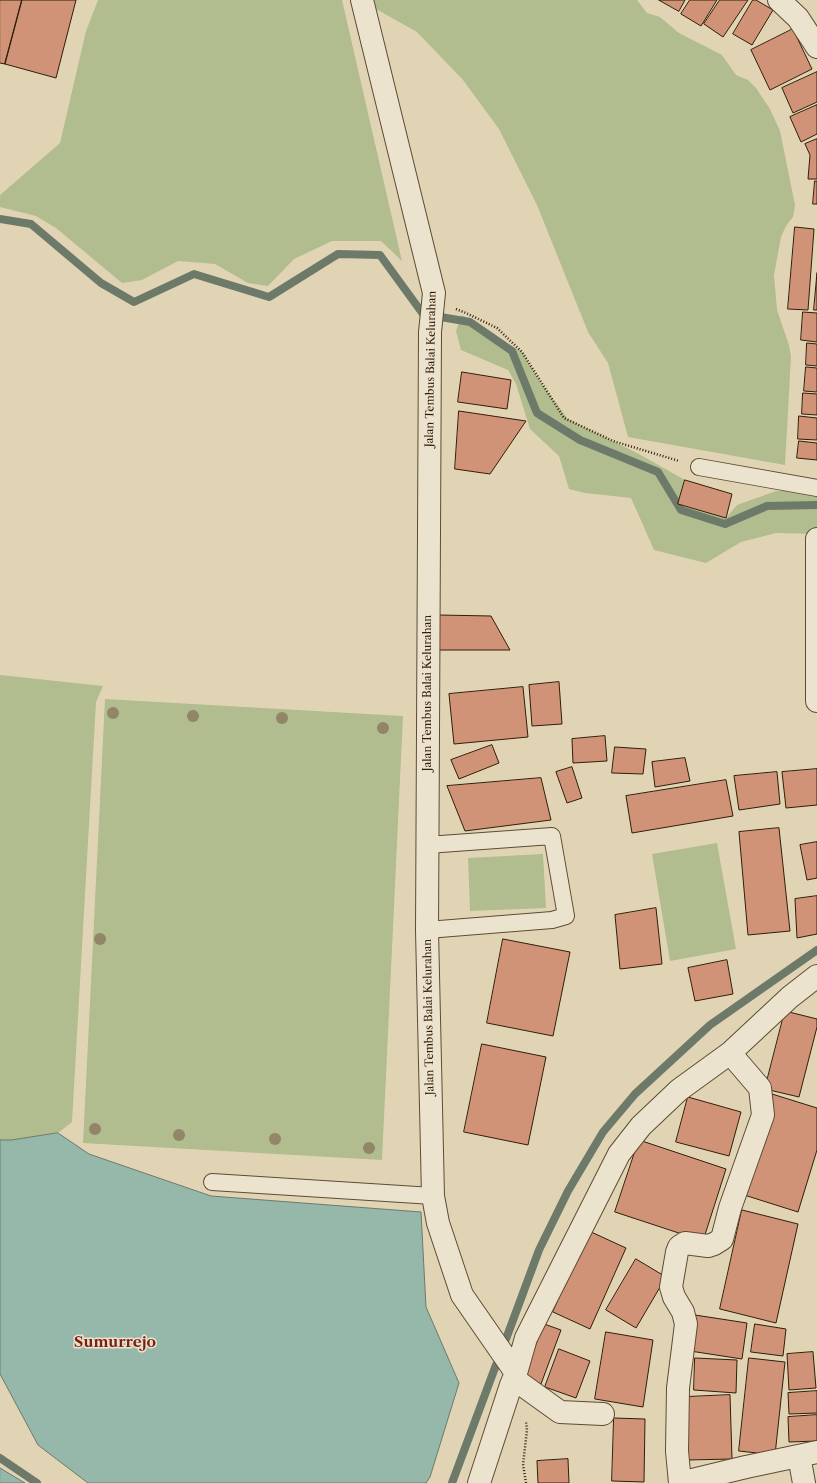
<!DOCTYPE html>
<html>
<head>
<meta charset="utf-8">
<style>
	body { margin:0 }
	canvas { display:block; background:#e1d4b4 }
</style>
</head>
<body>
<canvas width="817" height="1483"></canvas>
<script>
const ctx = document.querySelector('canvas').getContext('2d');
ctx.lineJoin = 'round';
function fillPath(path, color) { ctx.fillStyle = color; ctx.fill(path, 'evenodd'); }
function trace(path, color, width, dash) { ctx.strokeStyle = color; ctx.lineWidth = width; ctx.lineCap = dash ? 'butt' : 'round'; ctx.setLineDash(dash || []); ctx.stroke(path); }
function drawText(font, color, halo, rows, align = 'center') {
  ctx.font = font + ' "Libre Caslon Text",serif'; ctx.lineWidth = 3; ctx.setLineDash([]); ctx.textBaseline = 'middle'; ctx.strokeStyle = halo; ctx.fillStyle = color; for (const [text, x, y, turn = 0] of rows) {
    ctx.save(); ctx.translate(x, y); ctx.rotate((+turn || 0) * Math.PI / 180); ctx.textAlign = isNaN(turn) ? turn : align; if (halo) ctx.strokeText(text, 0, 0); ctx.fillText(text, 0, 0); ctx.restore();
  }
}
fillPath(new Path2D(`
	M98,0H342L402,261L381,241H332L294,259L268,286L248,283L215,264L178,261L142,280L122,283L56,228L36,216L0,207V195L60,143L86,31Z
	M374,0H637L647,13L660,17L679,33L722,55L736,75L748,80L756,88L770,109L780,131L795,205L793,217L786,226L781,237L774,275L777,310L789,345L791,357L785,465L628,437L608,363L588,332L537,205L499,129L463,80L417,32L376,9Z
	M462,315L522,352L541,383L568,419L637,453L685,480L678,504L726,518L737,505L776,491H817V534L776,533L741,542L706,563L654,550L631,498L585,493L569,489L559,456L530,429L516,384L508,370L461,350L456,331Z
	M0,675L103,686L96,702L72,1122L58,1133L11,1140H0Z
	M105,699L403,716L382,1160L83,1143Z
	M717,843L736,949L670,961L652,854Z
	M543,854L546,908L470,911L468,858Z`), '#b1bd8f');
const water = new Path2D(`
	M58,1133L89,1154L211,1196L421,1212L426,1307L459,1383L430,1477L426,1483H88L38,1445L0,1374V1140H11Z
	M0,1468L25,1483H0Z`);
fillPath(water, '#95b8aa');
trace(water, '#6d7a69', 1);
trace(new Path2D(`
	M0,219L31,224L101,283L134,302L194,274L269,297L338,254L380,255L423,314L470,322L512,351L537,413L580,440L658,472L681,510L725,524L767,506L817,505
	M506,1339L539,1250L568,1191L603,1132L635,1094L710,1025L817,950
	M0,1458L37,1483
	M452,1483L496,1365`), '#6d7a69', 8);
const building = new Path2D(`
	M0,0H22L5,64L0,63Z
	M22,0H76L56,78L5,64Z
	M659,0H685L679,11Z
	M690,0H717L701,26L681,14Z
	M720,0H748L723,37L704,24Z
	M753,0H756L773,10L752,45L733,34Z
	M793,29L812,69L770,90L751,50Z
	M817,72V102L793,113L782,88Z
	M817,105V134L801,142L790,117Z
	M817,139V179H808L810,155L805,144Z
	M815,181H817V204H813Z
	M795,227L814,229L808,310L788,309Z
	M817,273V310H814Z
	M803,312L817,313V342L801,340Z
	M807,343L817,344V366L806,365Z
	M806,367L817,368V392L804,391Z
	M462,372L511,380L507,409L458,402Z
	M803,393L817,394V415L802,414Z
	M459,411L526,421L490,474L455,469Z
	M799,416L817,418V440L798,439Z
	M799,441L817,443V460L797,458Z
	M685,480L732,494L726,518L678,504Z
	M439,615L491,616L510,650H438Z
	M559,682L562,724L532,726L529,685Z
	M523,687L528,737L454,744L449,694Z
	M605,736L607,761L573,763L572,739Z
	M492,745L499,763L459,779L451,760Z
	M615,747L646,749L643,774L612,773Z
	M685,758L690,781L655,787L652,762Z
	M572,767L582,798L567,803L556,772Z
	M817,769V805L786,808L782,772Z
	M777,772L780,804L739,810L734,776Z
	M541,778L551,820L465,831L447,786Z
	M726,780L733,816L632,833L626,796Z
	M779,828L790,931L748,935L739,832Z
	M817,842V878L807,880L800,845Z
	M817,896V934L797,938L795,899Z
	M656,908L662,964L620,969L615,915Z
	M503,939L570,952L553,1036L487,1023Z
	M727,960L733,994L695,1001L688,968Z
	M785,1011L817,1019V1027L799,1097L765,1089Z
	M482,1044L546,1057L528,1145L464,1132Z
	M772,1094L817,1108V1150L798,1212L741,1194Z
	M688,1097L741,1112L729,1156L676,1142Z
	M639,1140L726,1169L703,1241L615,1212Z
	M742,1210L798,1224L776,1323L720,1309Z
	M589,1231L626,1248L590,1329L553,1312Z
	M636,1259L666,1277L636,1328L606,1310Z
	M695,1315L747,1323L742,1359L690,1351Z
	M544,1324L561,1330L541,1384L524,1377Z
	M755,1324L786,1329L783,1356L751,1352Z
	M606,1332L653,1340L643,1407L595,1399Z
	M559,1349L590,1361L576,1398L545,1387Z
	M813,1352L816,1388L789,1390L787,1354Z
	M695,1358L737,1360L736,1393L694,1390Z
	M749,1358L785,1362L775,1455L739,1451Z
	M817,1391V1413L789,1414L788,1393Z
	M730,1395L732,1459L688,1460L686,1397Z
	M817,1415V1441L789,1442L788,1417Z
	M614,1418L645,1419L644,1482L612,1481Z
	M568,1459L569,1483H538L537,1461Z`);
fillPath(building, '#d09377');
trace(building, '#311e08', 1);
const lane = new Path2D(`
	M699,467L817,488
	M427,930L552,920L566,916L552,836L427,845
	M212,1182L433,1196`);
const street = new Path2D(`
	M362,0L434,293L430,332L427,930L433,1196L438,1223L462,1295L516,1373
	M779,0L798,18L817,47
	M817,539V701
	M514,1379L560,1412L603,1414
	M799,1456L804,1483
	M479,1483L511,1385L516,1373L526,1338L619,1154L641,1126L679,1090L730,1053L790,997L817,976
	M680,1483L677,1451L678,1388L686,1324L683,1312L674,1297L671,1287L677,1252L679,1247L685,1243L708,1246L714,1244L722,1239L730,1208L763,1115L760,1088L730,1053
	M680,1483L746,1467L817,1452`);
trace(lane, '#5d4c33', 18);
trace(street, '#5d4c33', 24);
trace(new Path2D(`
	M456,309L466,313L497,328L522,352L564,418L613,441L679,461
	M526,1483L523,1464L527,1430L526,1421`), '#311e08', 2.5, [1, 2]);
trace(lane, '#ece3ce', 16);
trace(street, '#ece3ce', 22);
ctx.fillStyle = '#928668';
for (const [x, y] of [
	[113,713],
	[193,716],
	[282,718],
	[383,728],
	[100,939],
	[95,1129],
	[179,1135],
	[275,1139],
	[369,1148]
]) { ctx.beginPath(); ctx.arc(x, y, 6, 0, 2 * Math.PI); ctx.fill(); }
drawText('11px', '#311e08', '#ece3ce', [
	["Jalan Tembus Balai Kelurahan",431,369,-89],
	["Jalan Tembus Balai Kelurahan",428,693,-90],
	["Jalan Tembus Balai Kelurahan",429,1017,-91]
]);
drawText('bold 15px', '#7a1f14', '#ece3ce', [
	["Sumurrejo",115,1343]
]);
</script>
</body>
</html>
